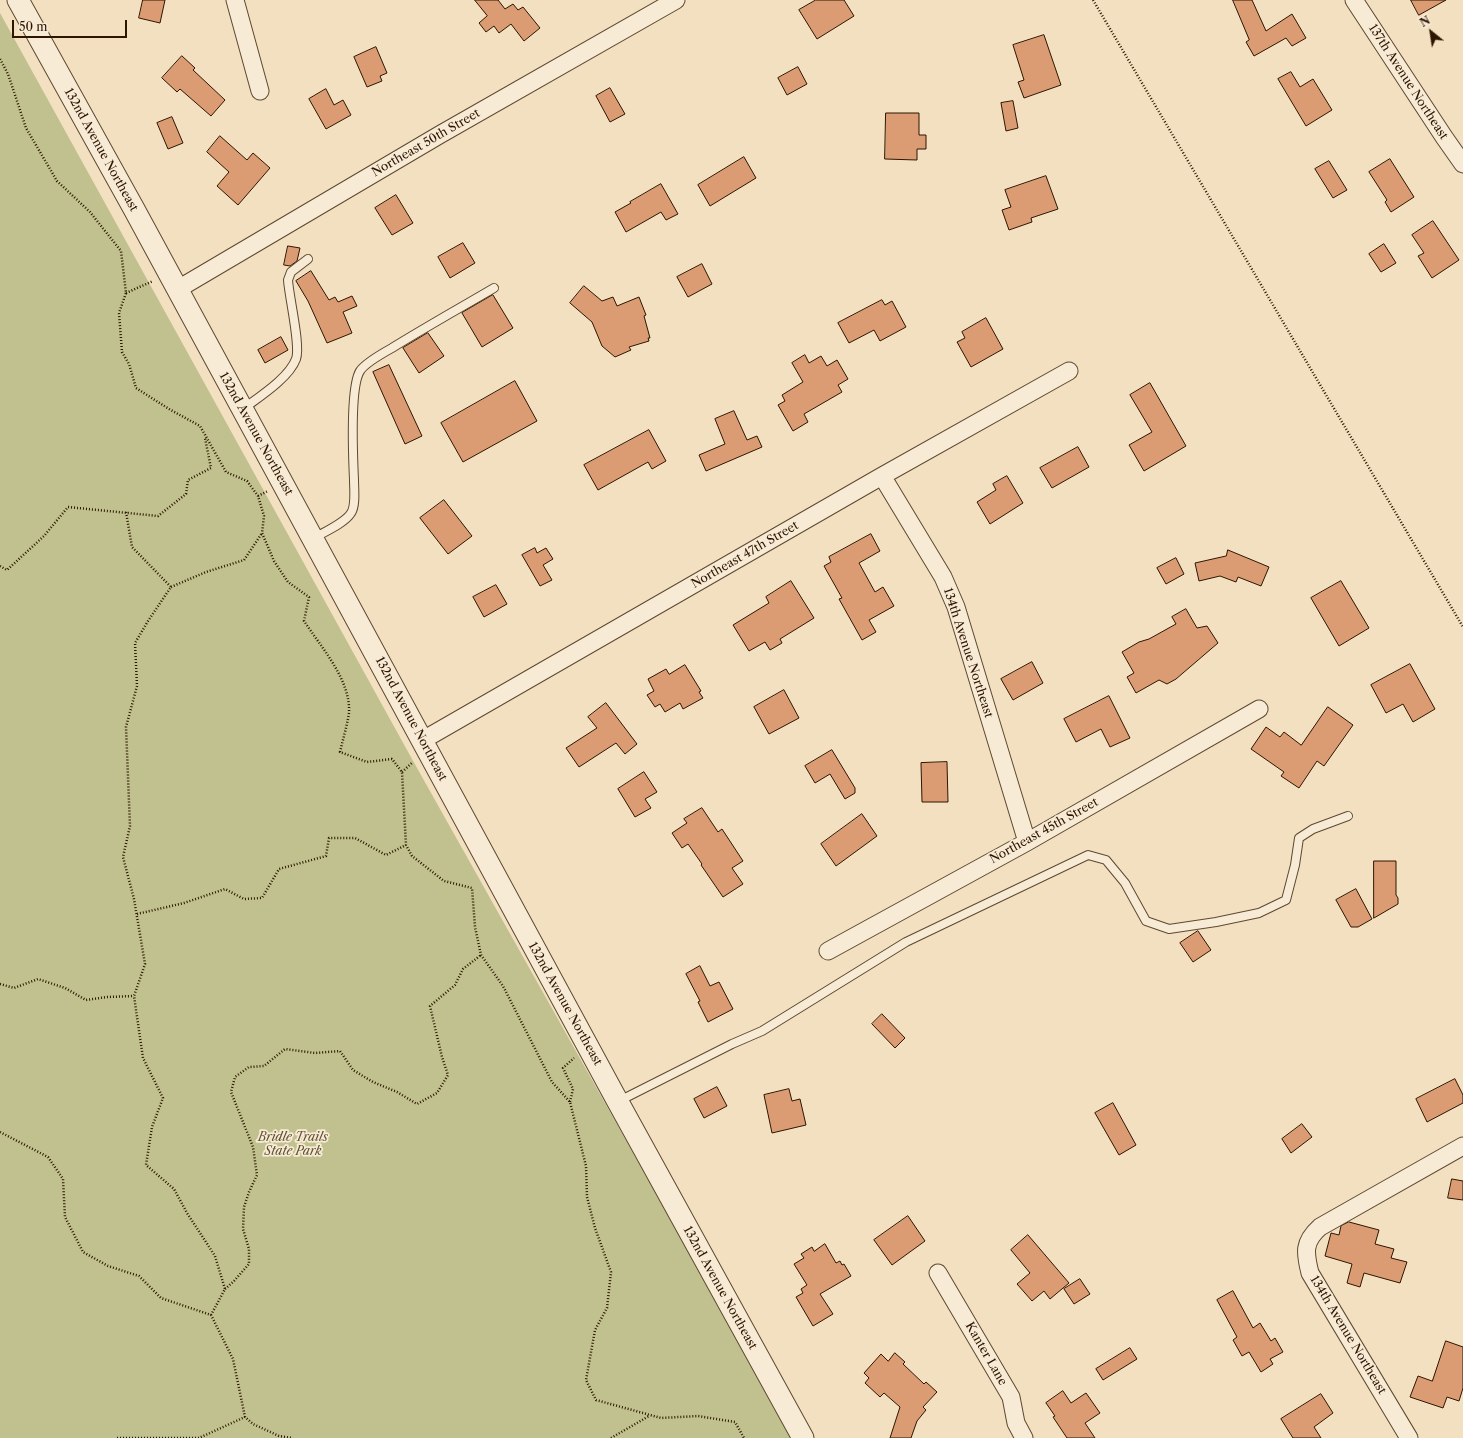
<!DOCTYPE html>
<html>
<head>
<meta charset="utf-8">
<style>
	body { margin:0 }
	#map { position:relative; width:1463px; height:1438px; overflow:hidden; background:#f3e0c0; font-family:"Libre Caslon Text",serif }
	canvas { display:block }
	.north { position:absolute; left:1411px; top:12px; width:40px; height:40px; -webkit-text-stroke:3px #f7ebd6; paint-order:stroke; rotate:330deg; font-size:11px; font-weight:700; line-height:16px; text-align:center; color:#2d1500 }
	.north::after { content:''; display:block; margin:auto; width:14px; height:18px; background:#2d1500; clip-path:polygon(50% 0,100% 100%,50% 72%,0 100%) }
	.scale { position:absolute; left:12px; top:20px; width:115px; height:18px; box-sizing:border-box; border:2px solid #2d1500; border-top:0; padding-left:5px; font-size:12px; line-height:14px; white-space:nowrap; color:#2d1500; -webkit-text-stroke:3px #f7ebd6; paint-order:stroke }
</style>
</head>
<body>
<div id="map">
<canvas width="1463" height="1438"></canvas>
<div class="north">N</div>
<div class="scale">50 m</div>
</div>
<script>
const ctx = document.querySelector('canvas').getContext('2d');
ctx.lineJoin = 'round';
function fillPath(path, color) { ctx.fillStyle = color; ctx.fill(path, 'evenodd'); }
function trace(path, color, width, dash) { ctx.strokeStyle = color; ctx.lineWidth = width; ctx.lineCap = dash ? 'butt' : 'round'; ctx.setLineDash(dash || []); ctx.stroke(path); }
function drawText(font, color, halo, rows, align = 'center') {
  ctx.font = font + ' "Libre Caslon Text",serif'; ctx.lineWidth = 3.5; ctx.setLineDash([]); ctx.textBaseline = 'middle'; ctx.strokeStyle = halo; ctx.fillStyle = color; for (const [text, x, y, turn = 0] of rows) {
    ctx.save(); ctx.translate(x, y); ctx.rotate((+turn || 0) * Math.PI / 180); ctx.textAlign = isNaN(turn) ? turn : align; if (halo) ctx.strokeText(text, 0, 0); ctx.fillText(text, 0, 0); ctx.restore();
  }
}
fillPath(new Path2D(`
	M0,13L412,759L793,1438H0Z`), '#c0c18e');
const building = new Path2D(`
	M143,0H165L160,23L139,18Z
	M475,0H498L505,9L513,4L518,10L523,7L540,28L524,41L511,24L499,33L494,26L486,32L479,23L487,16Z
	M816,0H844L854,16L817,39L799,10Z
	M1233,0H1252L1266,31L1292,14L1306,38L1292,46L1286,38L1254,56L1246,42L1249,40Z
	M1411,0H1446L1419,15Z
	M1044,35L1061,85L1024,98L1018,82L1024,80L1013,45Z
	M376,47L387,73L380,76L382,81L367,87L354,57Z
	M182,56L195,68L193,70L225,100L211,116L180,89L177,92L162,78Z
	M798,67L807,84L787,95L778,78Z
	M1291,72L1300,87L1313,79L1332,110L1306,126L1278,79Z
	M610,88L625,114L610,122L596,96Z
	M326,89L334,105L343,100L351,115L326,129L309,99Z
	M1013,101L1018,128L1006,131L1001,103Z
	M886,113H919V135H926V149H917V160L885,159Z
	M172,117L183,143L168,149L157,123Z
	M220,136L247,160L253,153L270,168L238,205L217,186L229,172L207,152Z
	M744,157L756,178L710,206L698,185Z
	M1390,159L1414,197L1391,212L1385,202L1387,200L1369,172Z
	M1329,161L1347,190L1333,198L1315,169Z
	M1046,176L1058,209L1031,218L1032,222L1009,230L1002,210L1011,207L1005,190Z
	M661,184L678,214L666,220L661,212L626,232L615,212L631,203L630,202Z
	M396,195L413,223L392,235L375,208Z
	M1433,221L1459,260L1432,278L1418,256L1424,253L1412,235Z
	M463,243L475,263L450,278L438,257Z
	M1384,244L1396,263L1381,272L1369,254Z
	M288,246L300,248L297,261L290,266L284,265Z
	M702,264L712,284L688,297L677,277Z
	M311,271L329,300L335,297L338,302L352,296L357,306L343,312L352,333L327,343L308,301L296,281Z
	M584,286L602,301L613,297L617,306L639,297L646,315L644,316L650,338H648L649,341L629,347L631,350L615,357L602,346L592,322L570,303Z
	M493,295L513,328L482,347L462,313Z
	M882,300L885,305L892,301L906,327L880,341L874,330L849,343L838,323Z
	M986,318L1003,349L971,367L957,342L965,338L962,332Z
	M428,333L444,356L419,373L403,348Z
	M281,337L288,350L265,363L258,350Z
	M805,355L809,363L821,356L827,366L837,360L848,379L838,385L842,392L804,414L808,422L793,431L778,405L785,401L782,395L803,382L792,363Z
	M389,365L422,436L405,444L373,372Z
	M515,381L537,421L463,462L441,423Z
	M1150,383L1186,446L1144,471L1129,445L1152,432L1130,395Z
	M734,411L747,440L757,436L762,447L706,471L699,455L725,444L715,419Z
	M649,430L666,461L652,469L648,462L598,490L584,465Z
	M1078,447L1089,467L1052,488L1040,468Z
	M1007,476L1023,503L990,524L977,502L996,490L993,484Z
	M444,500L472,536L448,554L420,518Z
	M871,534L880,551L859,563L875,592L883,587L894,606L869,620L876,632L862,640L839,599L842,598L824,566L831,562L829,557Z
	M535,548L537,553L546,548L553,559L543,565L552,580L540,586L522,555Z
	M1228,550L1269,567L1261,586L1238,577L1236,582L1220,576L1199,581L1195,563L1226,556Z
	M1176,558L1184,574L1166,584L1157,568Z
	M791,581L814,618L780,639L782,643L770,650L765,642L749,651L733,625L769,603L766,597Z
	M1341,581L1369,628L1339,646L1311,598Z
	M496,585L507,604L484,617L473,597Z
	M1186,609L1197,628L1207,626L1218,643L1176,679L1167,684L1159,680L1136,693L1127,677L1134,673L1122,652L1139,642L1149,639L1176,624L1172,617Z
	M1032,662L1043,683L1013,700L1001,679Z
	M1410,664L1435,709L1413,722L1403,704L1386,713L1371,685Z
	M685,665L701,691L699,692L703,698L683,709L680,703L665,712L660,704L655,707L647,695L654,691L648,679L666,669L669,674Z
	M784,690L799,718L769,734L754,707Z
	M1109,696L1130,738L1110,747L1101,729L1076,742L1064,719Z
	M606,703L637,744L625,754L616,743L579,767L566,748L597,728L588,717Z
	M1328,707L1353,725L1324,766L1317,761L1299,788L1281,776L1284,772L1251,749L1266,727L1280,737L1284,732L1301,745Z
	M832,750L855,788V793L845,799L830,774L815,783L805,766Z
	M947,762L948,802H922L921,763Z
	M644,772L657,792L645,799L651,808L635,817L618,789Z
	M702,808L718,832L722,829L743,861L732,868L743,884L723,897L701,865L702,864L688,844L682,848L672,833L687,823L684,819Z
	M862,814L877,836L836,866L821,844Z
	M1374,861H1396V895L1398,898V904L1374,918Z
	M1356,889L1372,919L1358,927H1351L1336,900Z
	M1198,931L1211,950L1193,962L1180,943Z
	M700,966L710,986L719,982L733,1009L708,1022L698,1002L700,1001L686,974Z
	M882,1014L905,1038L895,1048L872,1024Z
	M1455,1079L1463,1095V1103L1427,1122L1416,1099Z
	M717,1087L727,1106L704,1118L694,1099Z
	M789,1089L792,1101L800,1099L806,1125L772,1133L764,1095Z
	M1113,1103L1136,1145L1119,1155L1095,1113Z
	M1302,1124L1312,1137L1291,1153L1282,1139Z
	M1452,1179L1463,1181V1200L1448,1198Z
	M908,1216L925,1241L892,1265L874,1240Z
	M1349,1222L1379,1230L1375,1244L1394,1249L1391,1258L1407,1262L1400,1283L1364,1273L1360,1287L1347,1283L1352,1264L1325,1256L1331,1233L1339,1235L1341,1226Z
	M1028,1235L1069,1283L1050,1299L1044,1291L1032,1301L1017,1284L1030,1273L1011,1250Z
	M825,1244L836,1263L840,1261L842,1265L844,1264L851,1276L820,1294L833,1314L813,1326L796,1297L803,1293L801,1289L807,1285L794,1264L804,1258L801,1254L812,1247L814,1251Z
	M1080,1279L1090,1294L1074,1304L1064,1289Z
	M1233,1291L1253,1328L1260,1323L1271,1341L1275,1338L1283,1352L1270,1359L1273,1364L1261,1372L1249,1352L1242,1356L1233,1340L1237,1337L1217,1300Z
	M1446,1341L1463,1347V1388L1459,1401L1447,1397L1443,1408L1410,1397L1418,1376L1432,1381Z
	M1130,1348L1137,1359L1103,1380L1096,1369Z
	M895,1353L905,1362L903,1364L924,1384L926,1382L937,1392L923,1407L926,1410L917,1421L911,1438H890L900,1407L884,1393L880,1397L865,1383L869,1378L864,1373L881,1354L888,1361Z
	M1063,1391L1071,1403L1086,1393L1100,1413L1085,1423L1095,1438H1067L1053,1417L1055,1416L1046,1403Z
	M1321,1394L1333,1413L1314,1427L1321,1438H1293L1281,1419Z`);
fillPath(building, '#db9c74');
trace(building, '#2d1500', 1);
const service = new Path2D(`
	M243,409C259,397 289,378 296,359C301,346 289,297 288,280L291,272L308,259
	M314,538C324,532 345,523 351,513C356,506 354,488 354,480C353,458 350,387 360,371C365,363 383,353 392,348C426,327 460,308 494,288
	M619,1101L732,1044L762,1031L906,942L1088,855L1106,860L1125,883L1146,921L1169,929L1216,922L1259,913L1286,900L1295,865L1299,838L1313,829L1348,816`);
const minor = new Path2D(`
	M235,0L260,91
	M1354,0L1444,137L1463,164
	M178,289L441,134L676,0
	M882,476L943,577L956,607L1027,842
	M423,740L882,476L1069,371
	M828,951L1027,842L1259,709
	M938,1273L1011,1397L1016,1423L1024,1438
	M1409,1438L1310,1273C1305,1253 1303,1242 1320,1227L1463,1146`);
const tertiary = new Path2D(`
	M18,0L134,209L618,1102L803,1438`);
trace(service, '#5e4830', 10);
trace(minor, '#5e4830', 19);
trace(tertiary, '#5e4830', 23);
trace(new Path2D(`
	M1093,0L1463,627
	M0,59L8,74L26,128L57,181L90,212L121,251L126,293L119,313L122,352L129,364L136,388L169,409L200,426L226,472L247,481L258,496L264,516L262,533L274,561L288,582L309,597L304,621C321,647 351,680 349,713C347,726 343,739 340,752L367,762L392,759L402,772L406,845L412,856L444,881L472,888L475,927L481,955L503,986L552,1082L570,1102L586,1166L587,1197L595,1228L611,1272L607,1308L595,1330L586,1380L596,1400L661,1418L698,1416L735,1422L744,1438
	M126,293L153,281
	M258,496L268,491
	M126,512L132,547L171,587L148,621L135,643L137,686L126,727L130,826L123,857L134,899L145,964L134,996L143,1058L163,1098L152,1127L146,1165L174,1189L187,1213L215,1256L225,1289L211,1315
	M0,566L7,570L44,536L68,507L158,516L186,494L188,480L211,468L205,438
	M171,587L206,572L244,560L262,533
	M402,772L413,762
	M137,914L184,903L225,889L244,899L262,898L279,869L326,856L329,838H355L386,855L406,845
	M0,984L14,988L38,979L65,988L86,1000L107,997L134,996
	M570,1102L573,1089L563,1068L574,1058
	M0,1132L48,1157L63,1179L65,1217L83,1252L108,1266L139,1276L161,1298L211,1315L233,1359L245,1417L253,1424L279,1436L292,1438
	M225,1289L234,1281L249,1264V1249L243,1229L244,1207L249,1192L257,1175L253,1147L231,1092L235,1077L249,1067L264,1066L285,1049L315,1053L340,1051L353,1070L373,1082L397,1092L417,1104L437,1093L448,1075L442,1057L430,1006L455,985L463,969L481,955
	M117,1438H199L245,1417
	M611,1438L649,1416`), '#2d1500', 2.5, [1, 2]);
trace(service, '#f7ebd6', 8);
trace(minor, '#f7ebd6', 17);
trace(tertiary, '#f7ebd6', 21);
drawText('12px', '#2d1500', '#f7ebd6', [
	["137th Avenue Northeast",1408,82,57],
	["Northeast 50th Street",426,143,-30],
	["132nd Avenue Northeast",101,150,61],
	["132nd Avenue Northeast",256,434,61],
	["Northeast 47th Street",745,555,-30],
	["134th Avenue Northeast",968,653,72],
	["132nd Avenue Northeast",411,719,62],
	["Northeast 45th Street",1044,831,-29],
	["132nd Avenue Northeast",565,1004,61],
	["132nd Avenue Northeast",720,1288,61],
	["134th Avenue Northeast",1348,1335,59],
	["Kanter Lane",986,1354,60]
]);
drawText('italic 12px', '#605132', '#f7ebd6', [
	["Bridle Trails",293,1138],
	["State Park",293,1152]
]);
</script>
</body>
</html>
